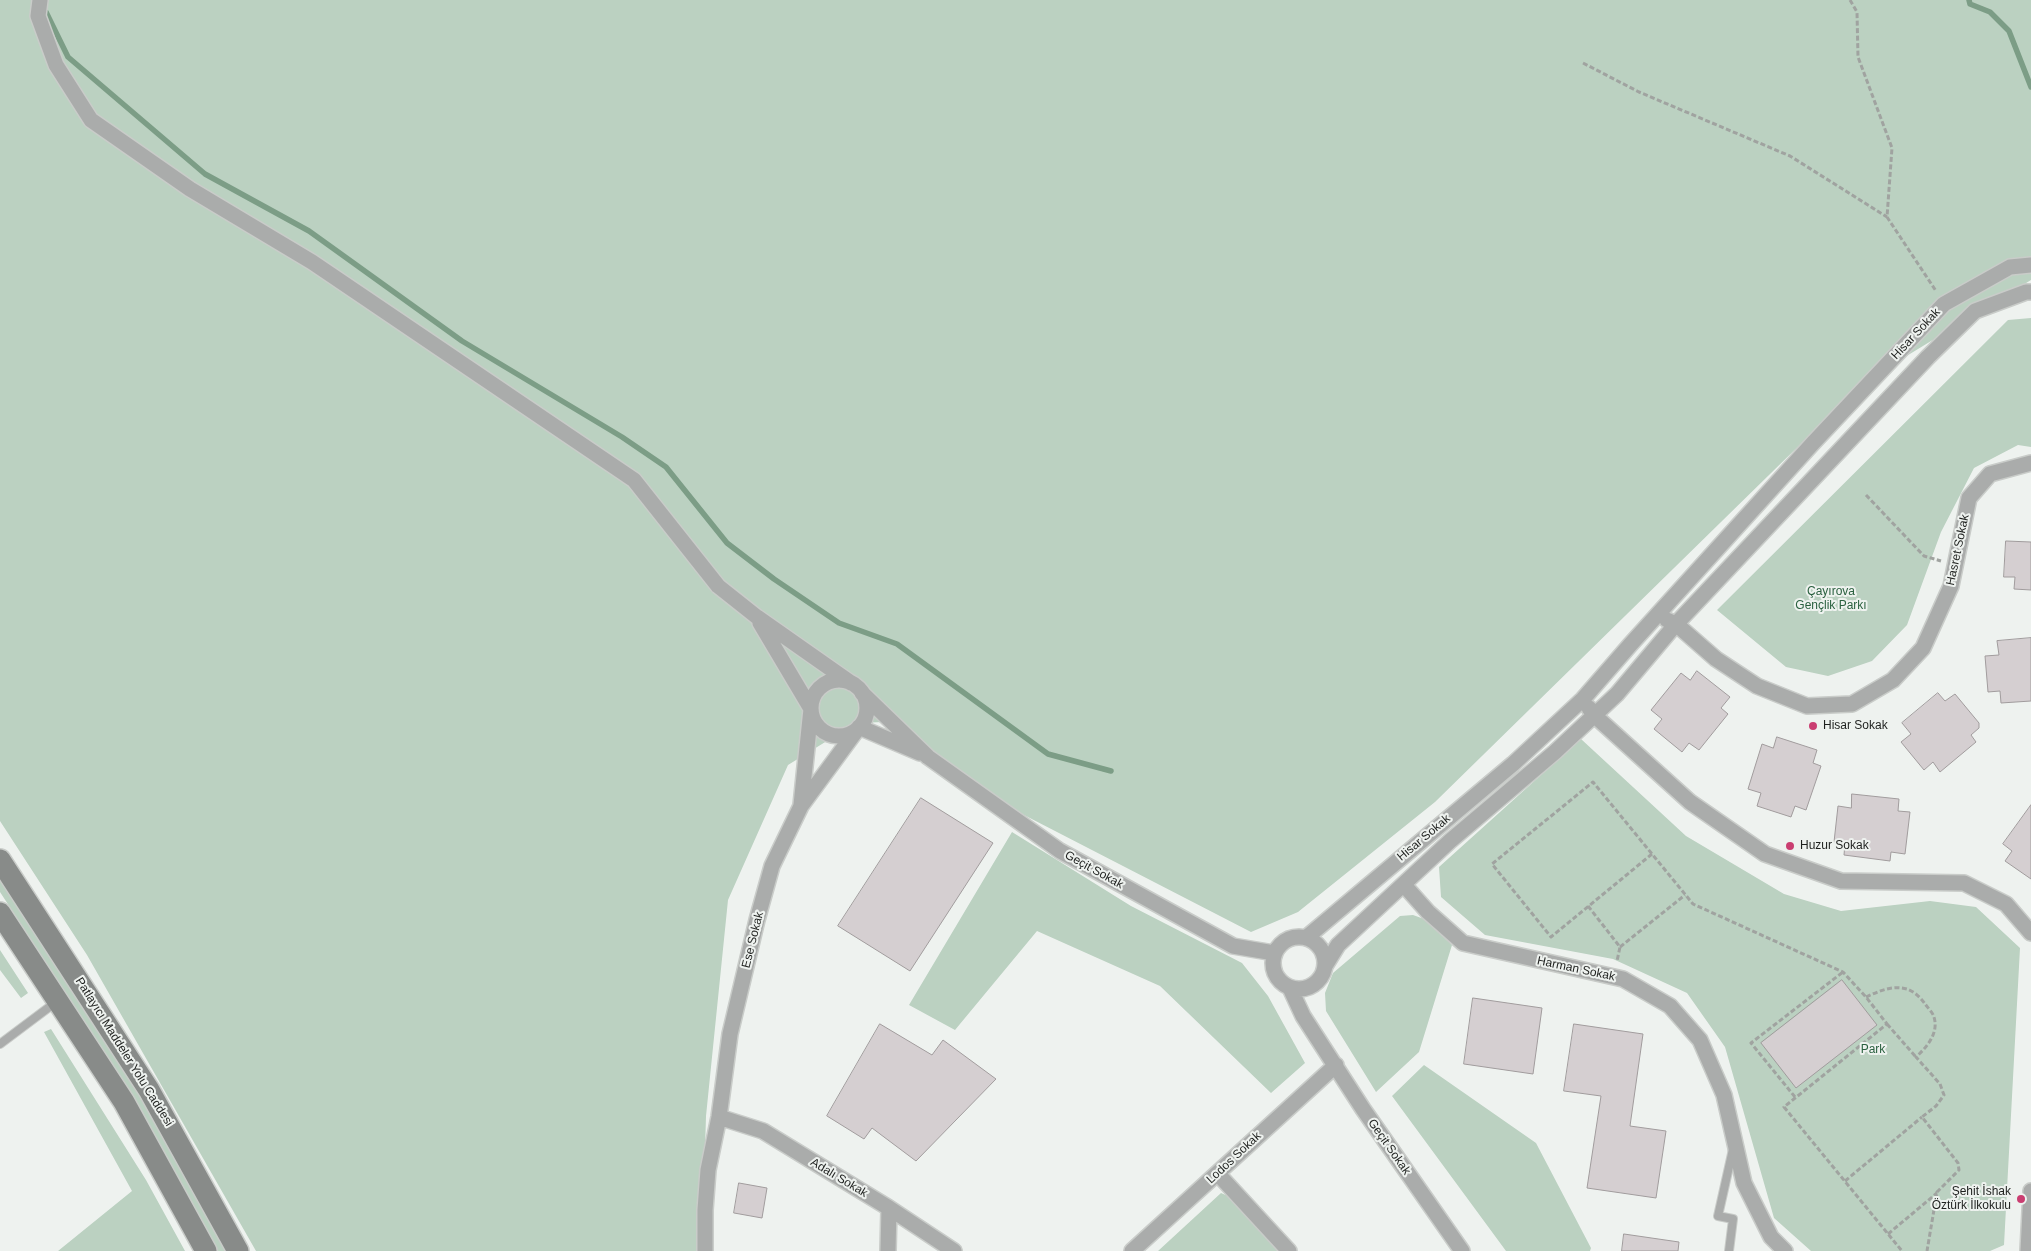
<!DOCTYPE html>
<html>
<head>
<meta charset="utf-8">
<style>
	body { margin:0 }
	canvas { display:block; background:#eef2ef }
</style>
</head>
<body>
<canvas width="2031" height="1251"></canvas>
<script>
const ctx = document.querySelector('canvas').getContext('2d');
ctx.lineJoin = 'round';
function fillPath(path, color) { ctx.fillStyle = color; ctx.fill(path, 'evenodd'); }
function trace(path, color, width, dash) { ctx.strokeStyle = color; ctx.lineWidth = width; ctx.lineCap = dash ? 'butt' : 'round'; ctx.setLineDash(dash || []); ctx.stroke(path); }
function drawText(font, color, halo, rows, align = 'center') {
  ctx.font = font + ' Helvetica,sans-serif'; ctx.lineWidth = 4; ctx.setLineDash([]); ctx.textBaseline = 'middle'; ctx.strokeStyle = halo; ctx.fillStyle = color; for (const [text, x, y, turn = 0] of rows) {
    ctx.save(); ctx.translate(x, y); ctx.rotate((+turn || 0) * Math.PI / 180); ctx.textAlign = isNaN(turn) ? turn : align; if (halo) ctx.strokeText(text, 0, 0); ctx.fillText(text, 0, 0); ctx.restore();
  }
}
fillPath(new Path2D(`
	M0,0H2031V280L1864,382L1435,802L1298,912L1251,932L1024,815L884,722L856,723L788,765L728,900L706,1116L702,1251H256L87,955L0,821Z
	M2031,318V447L2018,445L1974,468L1941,532L1907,625L1872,661L1828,676L1786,667L1717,610L2008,320Z
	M1581,739L1686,836L1784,894L1841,911L1930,901L1976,907L2020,948L2004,1245L1990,1251H1811L1774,1218L1725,1047L1687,993L1613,959L1485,935L1441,897L1439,867Z
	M1012,832L1131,906L1242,963L1268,996L1305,1063L1271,1093L1160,986L1037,931L955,1030L909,1005Z
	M0,875L141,1094L229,1251H217L133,1101L67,995L0,892Z
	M1413,915L1424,919L1452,945L1419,1052L1376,1092L1326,1011L1325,993L1333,973L1400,916Z
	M0,950L28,993L21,998L0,970Z
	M51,1029L146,1180L185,1251H58L132,1191L44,1032Z
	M1424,1065L1536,1143L1591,1248L1590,1251H1506L1392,1096Z
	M1221,1193L1230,1197L1279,1251H1158Z`), '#bbd1c1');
trace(new Path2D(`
	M1969,0L1970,4L1990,12L2009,31L2031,87
	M46,12L68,57L205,174L309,231L462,341L622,437L666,467L727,543L774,579L839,623L897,644L1048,754L1111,771`), '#7c9d86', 5.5);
const building = new Path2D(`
	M2006,541L2031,542V590L2014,589L2015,577H2004Z
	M2031,638V701L2001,703L2000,691L1988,692L1985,656L1999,655L1997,641Z
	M1697,671L1730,697L1721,708L1728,714L1699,750L1689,743L1682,752L1654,729L1662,719L1651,710L1681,673L1690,680Z
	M1938,693L1945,701L1955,694L1979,723V728L1971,735L1976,742L1940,772L1933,762L1924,770L1901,742L1911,734L1902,723Z
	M1777,737L1817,750L1813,763L1821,766L1806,810L1795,806L1791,817L1757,806L1761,793L1748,789L1762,744L1773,748Z
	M1852,794L1899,799L1898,811L1910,812L1905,854L1891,852L1890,861L1844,855L1845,843L1834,842L1838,806L1851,808Z
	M921,798L993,843L910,971L838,926Z
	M2031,805V879L2005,861L2012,851L2003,844Z
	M1842,980L1877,1025L1796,1088L1761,1043Z
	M1473,998L1542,1008L1533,1074L1464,1064Z
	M880,1024L932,1055L943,1040L996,1079L916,1161L872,1128L864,1139L827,1116Z
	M1574,1024L1643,1034L1630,1126L1666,1131L1656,1198L1587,1188L1601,1096L1564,1091Z
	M739,1183L767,1188L762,1218L734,1213Z
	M1624,1234L1679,1242L1678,1251H1622Z`);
fillPath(building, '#d5cfd1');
trace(building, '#a19c9d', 1);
const service = new Path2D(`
	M0,1044L56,1002
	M1729,1251L1733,1219L1718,1216L1733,1149`);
const minor = new Path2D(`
	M40,0L38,16L56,65L91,120L190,189L312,262L634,480L718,586L757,617L851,683
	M1667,620L1676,624L1716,659L1757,686L1807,706L1852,704L1893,680L1923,648L1951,586L1969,498L1990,474L2031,463
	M760,623L811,709L801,805
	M811 708a28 28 0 1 1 56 0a28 28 0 1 1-56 0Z
	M862,693L928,757L1060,851L1233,946L1274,953
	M1589,708L1595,716L1690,802L1765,854L1841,881L1964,883L2006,904L2031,933
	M859,727L920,753
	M1404,885L1428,912L1463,943L1623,979L1670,1006L1700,1040L1724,1095L1744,1183L1771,1237L1785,1251
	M1273 963a26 26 0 1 1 52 0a26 26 0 1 1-52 0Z
	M1307,937L1513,764L1583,699L1630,645L1813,443L1944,304L2010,267L2031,265
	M1325,966L1338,945L1450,841L1555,752L1617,694L1676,624L1928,357L1975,311L2026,292H2031
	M1290,988L1303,1016L1363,1109L1462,1251
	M719,1117L763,1131L889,1208L954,1251
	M1218,1174L1289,1251
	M705,1251V1210L708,1170L719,1117L730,1034L757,920L772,866L801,806L859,727
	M888,1251L889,1208
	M1132,1251L1336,1065
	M2028,1251L2031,1191`);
const secondary = new Path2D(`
	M0,860L149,1090L238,1251
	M0,913L124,1102L206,1251`);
trace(service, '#c9ccc9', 10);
trace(minor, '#c9ccc9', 18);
trace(secondary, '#c9ccc9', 24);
trace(new Path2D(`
	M1850,0L1857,12L1858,57L1892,148L1887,217L1936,291
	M1583,63L1639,92L1790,156L1887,217
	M1866,495L1924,556L1941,561
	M1652,854L1551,937L1492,864L1593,782L1693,904L1843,972L1866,997L1887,1024L1784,1107L1902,1251
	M1588,906L1620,947L1617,961
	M1620,947L1685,895
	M1866,997C1879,991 1893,985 1907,989C1914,991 1922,999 1925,1004C1928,1008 1933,1013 1934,1017C1939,1033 1927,1047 1916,1057L1940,1084L1944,1095L1936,1106L1922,1117L1958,1163L1959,1170L1937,1192L1927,1251
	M1887,1024L1916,1057
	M1795,1097L1751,1043L1843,972
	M1845,1181L1922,1117
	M1888,1234L1937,1193`), '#a0a3a0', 3, [5, 2.5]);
trace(service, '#aaacab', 8);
trace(minor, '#aaacab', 15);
trace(secondary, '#888b89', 21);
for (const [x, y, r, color] of [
	[1813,726,5,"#ca3e71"],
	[1790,846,5,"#ca3e71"],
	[2021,1199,5,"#ca3e71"]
]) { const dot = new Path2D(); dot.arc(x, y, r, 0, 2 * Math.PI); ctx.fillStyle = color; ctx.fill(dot); trace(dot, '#eef2ef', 2); }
drawText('12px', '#1e201e', '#eef2ef', [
	["Hisar Sokak",1916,334,-47],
	["Hasret Sokak",1958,550,-78],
	["Hisar Sokak",1424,838,-40],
	["Geçit Sokak",1094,870,29],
	["Ese Sokak",753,940,-76],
	["Harman Sokak",1576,969,12],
	["Patlayıcı Maddeler Yolu Caddesi",124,1052,58],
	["Geçit Sokak",1389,1147,55],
	["Lodos Sokak",1234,1158,-43],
	["Adalı Sokak",839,1178,31]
]);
drawText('12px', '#2b6140', '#eef2ef', [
	["Çayırova",1831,592],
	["Gençlik Parkı",1831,606],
	["Park",1873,1050]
]);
drawText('12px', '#1e201e', '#eef2ef', [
	["Hisar Sokak",1823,726],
	["Huzur Sokak",1800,846],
	["Şehit İshak",2011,1192,"right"],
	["Öztürk İlkokulu",2011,1206,"right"]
], 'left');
</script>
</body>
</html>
